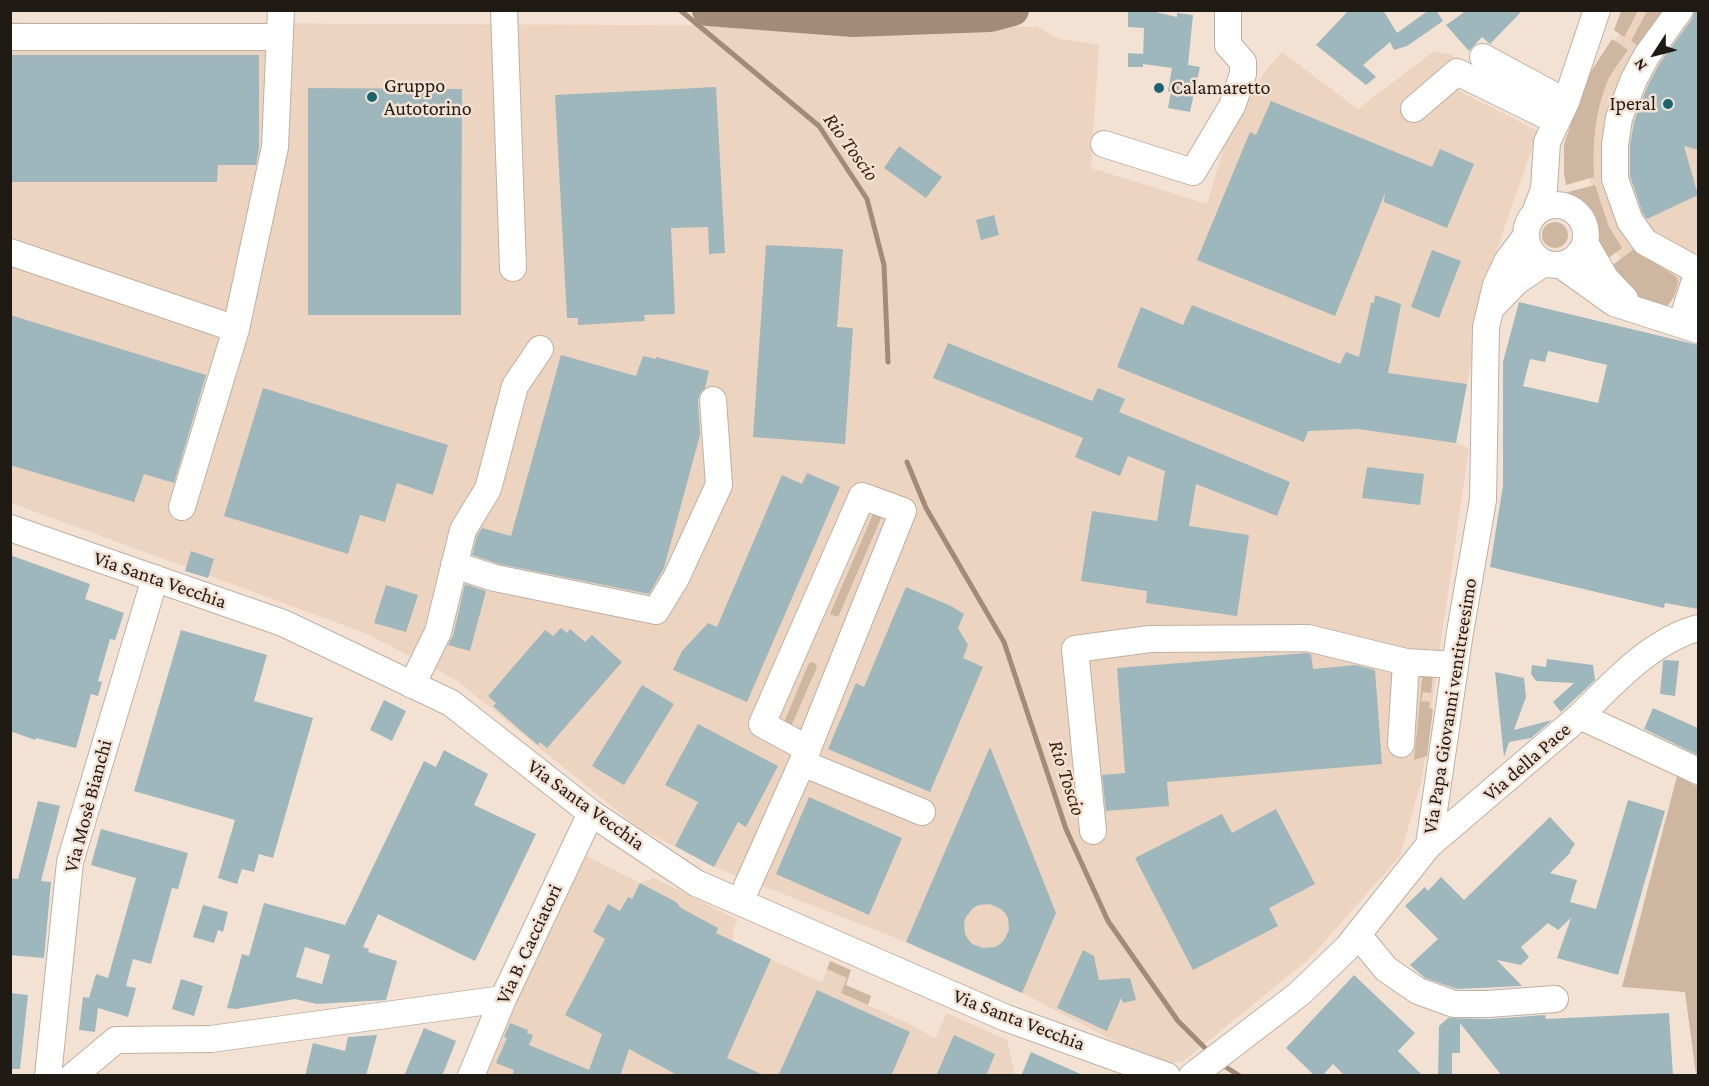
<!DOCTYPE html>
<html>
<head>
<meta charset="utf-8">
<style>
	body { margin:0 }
	#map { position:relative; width:1709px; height:1086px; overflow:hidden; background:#f3e2d3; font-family:"Crimson Pro",serif }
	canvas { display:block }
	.frame { position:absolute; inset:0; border:12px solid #201a14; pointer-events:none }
	.north { position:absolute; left:1625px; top:24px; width:60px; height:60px; -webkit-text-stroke:4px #f3e2d3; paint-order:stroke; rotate:234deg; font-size:16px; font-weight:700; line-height:24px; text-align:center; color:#201a14 }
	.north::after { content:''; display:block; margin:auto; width:21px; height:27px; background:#201a14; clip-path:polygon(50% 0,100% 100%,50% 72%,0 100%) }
</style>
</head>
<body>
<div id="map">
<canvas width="1709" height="1086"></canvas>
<div class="frame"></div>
<div class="north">N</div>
</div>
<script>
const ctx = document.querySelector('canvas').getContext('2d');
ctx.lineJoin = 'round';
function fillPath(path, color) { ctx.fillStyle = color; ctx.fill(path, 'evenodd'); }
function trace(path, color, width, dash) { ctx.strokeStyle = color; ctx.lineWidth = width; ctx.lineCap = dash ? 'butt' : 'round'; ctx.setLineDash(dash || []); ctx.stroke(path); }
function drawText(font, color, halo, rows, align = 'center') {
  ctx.font = font + ' "Crimson Pro",serif'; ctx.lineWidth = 5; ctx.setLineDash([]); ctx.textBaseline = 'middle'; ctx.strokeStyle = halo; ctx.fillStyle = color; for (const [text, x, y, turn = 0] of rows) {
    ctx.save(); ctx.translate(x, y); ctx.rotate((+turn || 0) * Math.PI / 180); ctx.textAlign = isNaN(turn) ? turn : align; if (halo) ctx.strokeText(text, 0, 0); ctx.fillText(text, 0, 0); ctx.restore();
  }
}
fillPath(new Path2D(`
	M1636,11H1698V241L1680,299L1657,298L1635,282L1607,238L1585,164L1591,74Z
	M10,22L1038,27L1059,39L1099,45L1091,168L1207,204L1229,131L1265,71L1282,52L1358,109L1434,51L1453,55L1459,91L1538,131L1491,266L1467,384L1456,443L1469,448L1440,648L1422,779L1400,856L1309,959L1182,1062L1157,1064L1017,990L906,942L714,867L637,827L456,680L365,633L11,503Z
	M580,853L640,883L654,878L738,920L733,929V941L822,983L827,969L847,978L841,993L914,1026L935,1039L947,1013L1007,1040L1015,1075L480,1076Z`), '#ecd4c0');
fillPath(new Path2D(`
	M1621,11H1638L1624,37L1614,30Z
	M1647,11H1666L1640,47L1631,41Z
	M1612,39L1628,50C1621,60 1612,71 1607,82C1595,113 1592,144 1594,177L1566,185L1564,173V144L1588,76Z
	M1595,185L1609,227L1622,248L1603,262L1596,227L1585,211L1568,192Z
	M1542 235a13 13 0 1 1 26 0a13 13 0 1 1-26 0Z
	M1634,249L1675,276L1678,280C1676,296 1670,309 1654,313L1606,270Z
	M874,512L882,516L838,617L830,614Z
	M811,662L815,663L817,667L792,724L789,725L785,722V720L809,663Z
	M1423,671L1433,673L1431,693L1423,692L1421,701L1430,702L1429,708L1433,709L1427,756L1414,760Z
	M1677,776L1698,787V1075H1696L1685,992L1622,987Z
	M830,961L851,970L846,985L871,996L868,1005L841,993L847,978L827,969Z`), '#ceb6a1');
trace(new Path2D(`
	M680,10L819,126L867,199L884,265L888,362
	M907,462L926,508L1004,642L1066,829L1108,921L1178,1021L1210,1053
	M1221,1064L1240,1076`), '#a38c77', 5);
trace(new Path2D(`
	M708,10L853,21L990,16L1013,10`), '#a38c77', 32);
fillPath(new Path2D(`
	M1128,10H1147L1177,17V13L1193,15L1188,65L1200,67L1190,112L1168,108L1171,92L1168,91L1172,68L1143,64V67H1128V53L1143,54V57L1144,28L1128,27Z
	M1349,10H1383L1397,33L1429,10H1436L1443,21L1407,46L1394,50L1390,42L1363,65L1376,77L1366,85L1316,45Z
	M1467,10H1523L1490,44L1482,37L1469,51L1446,25Z
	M1695,10H1698V150L1684,146L1698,195L1647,219L1643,214L1630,176V146L1634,122L1648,85L1660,63L1692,19Z
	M10,55H259V148L256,165H218L217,182H10Z
	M716,87L725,253L709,254L708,227L671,228L675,314L644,315L645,321L578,325V318H567L555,95Z
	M308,88L462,89L461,315H308Z
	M1271,101L1432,167L1440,149L1474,164L1447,228L1384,202L1385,193L1335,316L1197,260L1250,132L1256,135Z
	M899,146L942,177L926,198L884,168Z
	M994,215L999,235L981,240L976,220Z
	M766,245L843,249L837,327L853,328L845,444L753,437Z
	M1432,250L1461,261L1439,318L1411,307Z
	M1375,295L1401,304L1388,373L1467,384L1456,443L1358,429L1308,431L1304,442L1117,367L1141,307L1183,325L1192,305L1340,364L1346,352L1359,357L1371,303H1374Z
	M1519,302L1698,345V609L1665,603L1664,608L1490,567L1503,485V362ZM1548,351L1607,365L1598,403L1523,386L1530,359L1545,362Z
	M10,315L206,375L174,483L144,474L134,502L10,465Z
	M948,343L1092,401L1098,388L1125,399L1119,412L1290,482L1277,516L1196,484L1189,526L1249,535L1237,616L1146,603L1147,591L1081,581L1092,511L1157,521L1165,471L1128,456L1120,476L1075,457L1083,438L933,378Z
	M561,355L636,376L643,356L656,359V357L709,371L705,388L700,393L698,400L700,435L664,568L649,594L499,564L472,555L477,536L482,528L511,536Z
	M263,388L448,445L433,495L397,483L385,522L360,515L348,554L224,516Z
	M1367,467L1424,474L1420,505L1362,498Z
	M807,473L840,487L747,702L673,670L682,651L708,623L717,627L782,475L802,484Z
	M191,551L214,559L208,578L185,571Z
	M10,555L90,584L85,599L124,613L115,640L110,639L98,681L102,682L98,696L91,694L76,748L36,738L35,740L10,731Z
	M465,584L486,591L470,651L448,645L453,636Z
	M386,585L418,595L406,632L374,623Z
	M906,587L951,606L964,614L958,628L968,645L963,658L983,667L930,792L828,749L856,683L864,687Z
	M561,628L567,633L570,629L585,642L592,635L622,662L547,748L540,742L538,745L519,729L493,706L496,703L488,696L545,630L553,636Z
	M181,630L267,655L254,701L313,718L273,858L259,854L254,872L242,869L237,884L218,878L235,820L134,791Z
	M1307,653L1311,654L1313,669L1356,665L1375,670L1382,764L1167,782L1169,806L1106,811L1102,775L1125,773L1117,668Z
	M1547,659L1593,665L1595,680L1561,712L1553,702L1574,683L1536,681L1531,674L1532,665L1546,667Z
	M1665,660L1679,661L1675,696L1660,694L1663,661Z
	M1495,672L1524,678L1526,697L1514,730L1552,720L1531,738L1509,742L1504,757Z
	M642,685L674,704L624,785L592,766Z
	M384,700L406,711L392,741L370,730Z
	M1653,708L1698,728V755L1644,729Z
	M698,724L778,766L746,827L738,822L714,867L675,846L698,802L665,785Z
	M990,747L1056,913L1022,993L906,942ZM990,904L1001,909L1005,913L1008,918L1009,930L1004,940L1000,944L995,947L983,948L972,944L968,939L965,934L964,922L966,917L973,908L979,905Z
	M444,750L488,774L474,805L536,834L475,961L378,914L363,947L369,949L368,952L397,961L386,1000L317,1004L295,999L236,1009L227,1008L242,954L249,956L264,903L345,925L424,761L436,767ZM305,947L330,955L322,984L296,977Z
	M809,797L902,838L869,915L776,874Z
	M1628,800L1665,811L1618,975L1557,958L1571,918L1558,930L1548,923L1521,947L1529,957L1521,965L1497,960L1522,986L1457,989L1425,978L1410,965L1438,939L1405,906L1425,887L1428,891L1441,877L1464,900L1550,817L1575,844L1570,851L1571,852L1550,873L1577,880L1570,902L1596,909Z
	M38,801L60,806L41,881L51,882L44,958L10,955V878L18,879Z
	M1276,809L1315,884L1269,908L1278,926L1193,970L1135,858L1222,814L1232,833Z
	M101,829L188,853L178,889L172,888L151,964L133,959L126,986L136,988L128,1017L98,1008L95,1032L79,1030L83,997L89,998L96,974L108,978L136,878L91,865Z
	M640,883L676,902L681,908L718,928L716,933L771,959L727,1058L765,1076H679L629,1049L620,1076H512L514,1070L496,1063L507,1038L504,1037L510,1023L528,1030L527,1033L533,1035L529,1045L589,1070L602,1034L565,1015L605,939L593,932L608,904L620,911L628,897L632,899Z
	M203,905L228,912L223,932L218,930L214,943L193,937Z
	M1083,950L1094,956L1099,980L1130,978L1136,1000L1123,1003L1121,998L1107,1031L1057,1008Z
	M1354,975L1415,1033L1398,1051L1423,1076H1345L1333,1064L1322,1076H1315L1286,1048Z
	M181,979L203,986L194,1016L172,1009Z
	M817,990L910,1032L891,1076H778Z
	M10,993L28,995L20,1069H10Z
	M1669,1013L1673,1076H1502L1460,1023V1053H1452V1076H1438L1439,1026L1448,1018L1489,1019L1545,1015L1546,1019Z
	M424,1028L456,1041L442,1076H404Z
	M377,1035L366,1076H305L313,1043L345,1051L348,1037Z
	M954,1035L995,1054L986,1076H936Z
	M1031,1052L1085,1076H1021Z`), '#9eb7bd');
const minor = new Path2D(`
	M504,10L513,268
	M1680,10L1647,55L1634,79L1619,118L1615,145V179L1630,221L1645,242L1698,271L1681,324
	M10,37H280
	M1483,57L1566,102
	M1414,109L1457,72L1557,121
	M1104,144L1193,172L1232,106L1243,74V62L1228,45V10
	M1526 235a30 30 0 1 1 60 0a30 30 0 1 1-60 0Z
	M1535,213L1544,189L1547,142L1566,102L1597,10
	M1585,243L1606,279L1625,299
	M10,252L236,329
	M1561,265L1614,303L1698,330
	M1494,305L1516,282L1544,263
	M182,507L236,329L275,147L281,10
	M10,528L283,623L451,703L591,813L696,883L1006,1018L1167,1076
	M454,565L495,578L656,611L676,578L719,485L713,400
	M412,685L438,632L463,530L488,489L515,386L540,349
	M1580,716C1614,682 1651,641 1698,628
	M1401,744L1406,662
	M802,763L903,511L862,496L762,724L808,749
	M1093,831L1075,649L1150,639L1308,638L1406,662L1455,665
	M1429,845L1580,716L1698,771
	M740,902L802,763L922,812
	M1358,935L1386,969L1418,991L1454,1004H1488L1555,999
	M48,1076L70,862L155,578
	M73,1076L116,1040L211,1039L503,999
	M471,1076L503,999L591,813
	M1192,1076L1299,994L1347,948L1429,845L1460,632L1483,500L1486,327L1496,285L1508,260L1526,236`);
trace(minor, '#c0b0a1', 28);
trace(minor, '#fff', 26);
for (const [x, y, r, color] of [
	[1159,88,6,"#1a6471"],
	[372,97,6,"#1a6471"],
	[1668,104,6,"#1a6471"]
]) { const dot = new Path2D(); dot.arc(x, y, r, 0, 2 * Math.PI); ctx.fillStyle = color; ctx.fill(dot); trace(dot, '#f3e2d3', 2); }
drawText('20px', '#201a14', '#f3e2d3', [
	["Gruppo",384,86],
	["Autotorino",384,109],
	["Calamaretto",1171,88],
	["Iperal",1656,104,"right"]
], 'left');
drawText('20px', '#201a14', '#f3e2d3', [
	["Via Santa Vecchia",160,580,19],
	["Via Papa Giovanni ventitreesimo",1450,706,-81],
	["Via della Pace",1527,762,-41],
	["Via Santa Vecchia",586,805,36],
	["Via Mosè Bianchi",88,806,-75],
	["Via B. Cacciatori",529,944,-65],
	["Via Santa Vecchia",1019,1020,21]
]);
drawText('italic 21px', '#3e2407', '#f3e2d3', [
	["Rio Toscio",851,147,54],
	["Rio Toscio",1067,778,72]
]);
</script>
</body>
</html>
